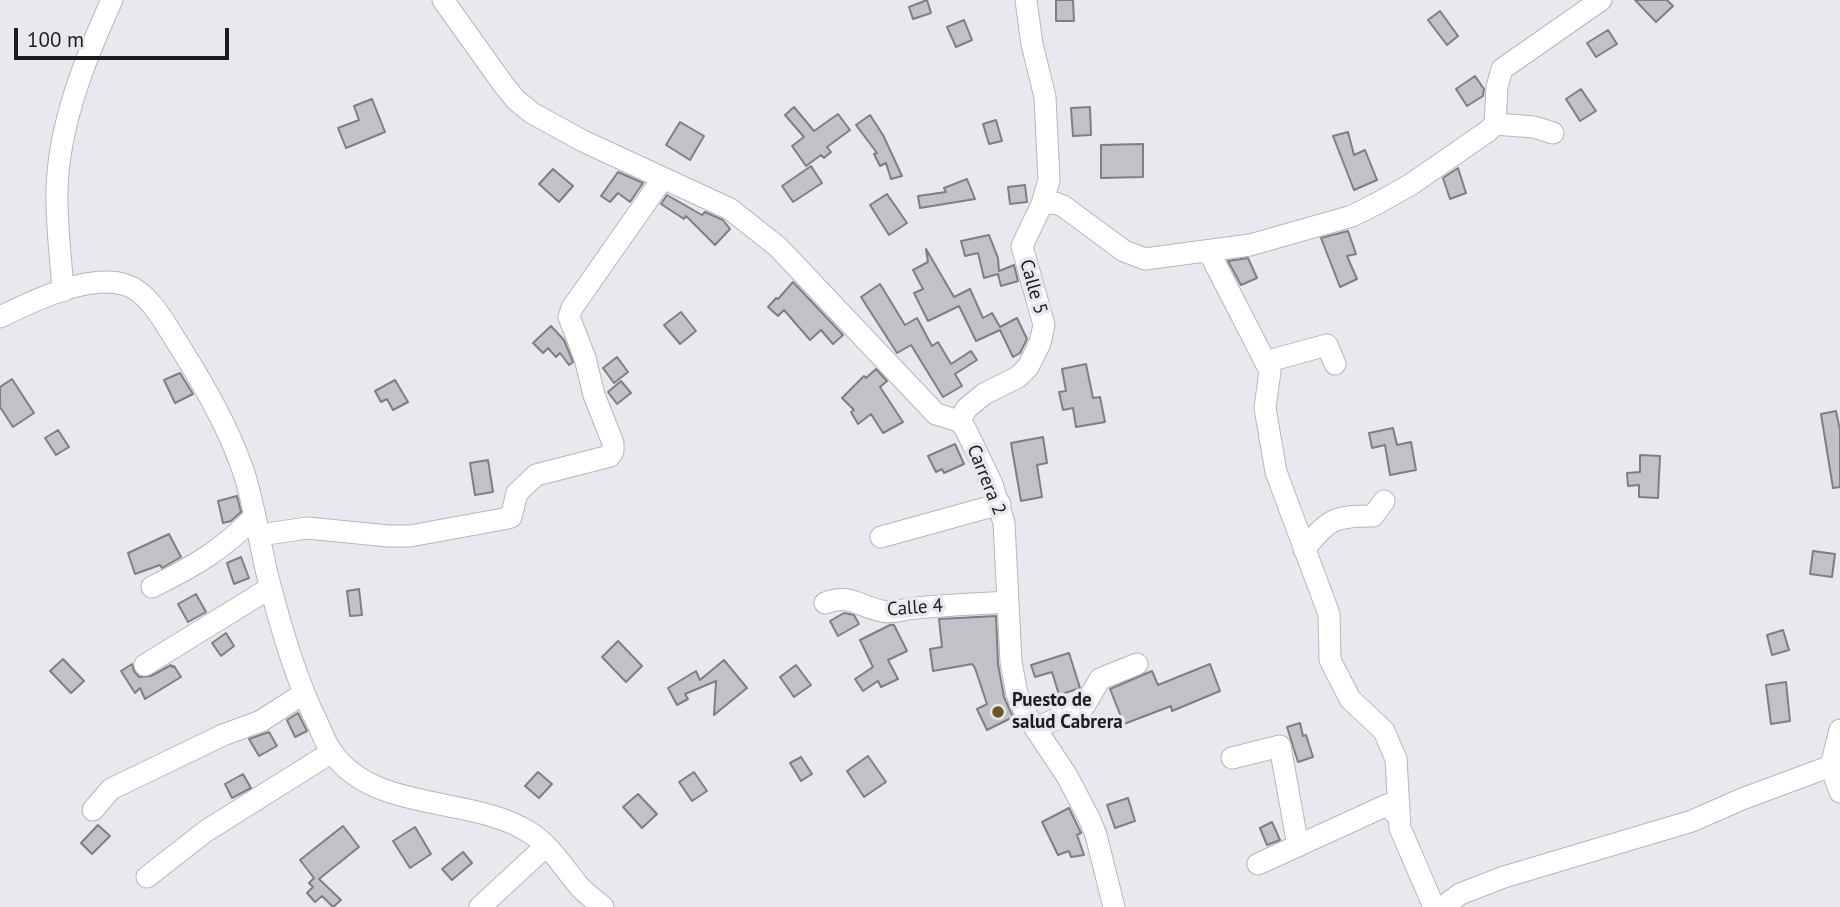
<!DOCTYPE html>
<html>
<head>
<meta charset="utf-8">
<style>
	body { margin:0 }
	#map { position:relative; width:1840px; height:907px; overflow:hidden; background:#e8e9ee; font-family:"PT Sans",sans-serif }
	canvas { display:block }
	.scale { position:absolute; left:14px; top:28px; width:215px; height:32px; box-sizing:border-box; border:4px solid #1c1c1e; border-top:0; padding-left:9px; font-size:21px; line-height:24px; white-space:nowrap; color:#1c1c1e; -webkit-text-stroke:5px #e8e9ee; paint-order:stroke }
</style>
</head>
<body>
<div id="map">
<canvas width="1840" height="907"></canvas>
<div class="scale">100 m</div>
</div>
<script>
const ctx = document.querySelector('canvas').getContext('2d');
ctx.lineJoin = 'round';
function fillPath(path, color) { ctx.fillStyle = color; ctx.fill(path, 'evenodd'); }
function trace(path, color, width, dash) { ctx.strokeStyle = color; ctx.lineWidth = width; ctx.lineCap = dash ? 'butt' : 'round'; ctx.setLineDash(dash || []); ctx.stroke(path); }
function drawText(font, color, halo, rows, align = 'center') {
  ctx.font = font + ' "PT Sans",sans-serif'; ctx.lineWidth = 7; ctx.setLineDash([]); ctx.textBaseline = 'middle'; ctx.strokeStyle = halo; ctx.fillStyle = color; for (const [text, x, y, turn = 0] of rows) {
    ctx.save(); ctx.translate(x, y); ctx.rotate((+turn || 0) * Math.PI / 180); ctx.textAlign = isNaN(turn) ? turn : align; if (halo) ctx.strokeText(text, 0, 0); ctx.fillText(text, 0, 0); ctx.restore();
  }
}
const building = new Path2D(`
	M927,0L931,13L913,19L909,7Z
	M1056,0H1073L1074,21H1056Z
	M1635,0H1667L1673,6L1656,22Z
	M1440,11L1458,36L1447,45L1428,20Z
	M964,20L972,40L956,47L947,27Z
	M1608,30L1617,44L1596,57L1587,43Z
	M1475,76L1484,89L1483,96L1467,106L1456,89Z
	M1581,89L1596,111L1580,121L1566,99Z
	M372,99L385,132L346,148L338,128L359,120L354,106Z
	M794,107L814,131L838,114L850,130L827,147L831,152L824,158L821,155L806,166L792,146L804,137L785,115Z
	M1090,107L1091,135L1073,136L1071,108Z
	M870,115L883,135L902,176L891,179L886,163L880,166L874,154L877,153L856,125Z
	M996,120L1002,141L989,144L983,124Z
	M680,122L704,136L690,160L666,145Z
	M1348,132L1354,155L1365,150L1377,180L1354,190L1333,136Z
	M1143,144V177L1101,178V145Z
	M811,166L822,183L793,202L782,186Z
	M1458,168L1466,193L1450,199L1443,178Z
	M553,169L573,186L559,202L539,184Z
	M618,172L643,183L630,202L618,193L610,202L601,196Z
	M967,179L975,199L920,208L918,196L946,192L944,188Z
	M1025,185L1027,202L1010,204L1008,187Z
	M887,194L907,223L889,235L870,205Z
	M667,195L702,215L705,212L723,220L730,229L715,245L686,216L684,219L661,204Z
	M1348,231L1356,254L1347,256L1357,279L1340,287L1321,238Z
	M989,235L998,258L999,271L1014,265L1018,281L1001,286L998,274L984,278L978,253L965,256L961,241Z
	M926,249L954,297L970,289L983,318L992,313L1000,327L1017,318L1027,339L1020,353L1013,357L1000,330L976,341L959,306L928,321L914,293L923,289L913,270L928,262Z
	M1248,258L1257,278L1241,285L1228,261Z
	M793,282L843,335L833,344L821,330L810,340L784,310L778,316L768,307L776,298L778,299Z
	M880,284L905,325L917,318L932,346L938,342L951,364L971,351L977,360L955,374L962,386L943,397L911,345L897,353L861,297Z
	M681,312L696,331L680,344L664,325Z
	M551,326L564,340L573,362L569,365L560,353L556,357L548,348L543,353L533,343Z
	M617,357L628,372L614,383L603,368Z
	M1086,364L1093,398L1100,397L1105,422L1076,427L1073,408L1063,410L1059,392L1066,391L1062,369Z
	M876,369L887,381L880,387L903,422L883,433L871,414L858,424L851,412L854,410L842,398L864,376L866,378Z
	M180,373L193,394L175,403L164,380Z
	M12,379L34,413L13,427L0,407V387Z
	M395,380L408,402L393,410L387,399L381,402L375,391Z
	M621,381L631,393L617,404L608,392Z
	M1836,411L1840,430V487L1833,488L1821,414Z
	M1393,428L1397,445L1411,442L1416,470L1390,475L1385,445L1372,448L1369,433Z
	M58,430L69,447L56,455L45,438Z
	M1043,437L1047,463L1037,465L1042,497L1021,501L1011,443Z
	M955,444L964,464L944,473L942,469L936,472L928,456Z
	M1640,455L1660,456L1658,498L1639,497V485L1628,486L1627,473L1640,472Z
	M488,460L493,492L475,495L470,463Z
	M237,496L241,512L231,521L223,523L218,501Z
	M169,534L181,557L162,568L160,565L135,574L128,553Z
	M1813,551L1835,554L1832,577L1810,574Z
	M241,557L249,578L234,584L227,563Z
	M359,589L362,615L350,616L347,591Z
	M196,594L206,612L188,622L178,604Z
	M844,613L854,615L859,624L838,636L830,621Z
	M996,616L998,664L1004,697L1013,717L987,730L977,709L987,704L975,668L972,664L933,671L930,649L942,647L939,619Z
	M890,625H894L907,651L888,660L898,679L881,687L878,681L863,691L855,679L873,667L860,640Z
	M1783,630L1789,650L1772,655L1767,635Z
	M226,633L234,646L221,656L212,643Z
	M618,641L642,666L626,682L602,657Z
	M1069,653L1080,688L1059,695L1052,672L1035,677L1031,665Z
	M63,659L84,681L71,693L50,671Z
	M724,660L747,688L714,715L716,681L685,694L688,699L677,705L668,688L696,671L700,680Z
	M132,664L134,671L139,677L151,676L171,665L172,667L174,666L181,677L145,699L140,688L135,693L121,671Z
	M1210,664L1220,691L1172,711L1171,706L1124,724L1110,689L1152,671L1158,685Z
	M796,665L811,685L794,697L780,677Z
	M1786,682L1790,721L1771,724L1766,685Z
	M298,713L307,731L295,737L287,720Z
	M1300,723L1303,736L1306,735L1313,757L1298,762L1287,727Z
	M269,732L277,746L259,756L249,739Z
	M868,756L886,782L864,797L847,771Z
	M801,757L812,774L801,781L790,763Z
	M538,772L552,784L539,798L525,786Z
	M694,772L707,791L692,801L679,782Z
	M243,774L251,788L232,798L225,784Z
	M638,794L657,814L642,828L623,807Z
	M1128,798L1135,821L1115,828L1107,805Z
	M1069,808L1081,833L1077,835L1084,855L1071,857L1069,851L1058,855L1042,822Z
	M1272,822L1280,840L1267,845L1260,828Z
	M98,825L110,836L92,854L81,843Z
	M343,826L359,847L319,879L341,900L333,907L322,896L315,902L307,893L313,887L309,883L314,878L300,860Z
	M415,827L431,854L410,868L393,841Z
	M463,852L472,863L452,880L442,869Z`);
fillPath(building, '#c1c1c7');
trace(building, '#7e7e83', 2);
const minor = new Path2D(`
	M443,0L503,84L516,100L532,113L583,141L730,209L778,247L936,414L959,421L965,428L992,484L1004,523L1011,662L1017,694L1027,716L1067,776L1089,818L1096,835L1114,907
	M1495,124L1534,127L1553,133
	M1042,204L1055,203L1063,206L1124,251L1145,259L1250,245L1352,216L1376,204L1410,185L1488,131L1495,124L1497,87L1502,69L1601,0
	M1209,252L1270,371L1265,408L1276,472L1329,614L1330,660L1350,699L1384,731L1396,759L1400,828L1434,907
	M63,291C61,258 56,223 57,189C59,124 85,59 112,0
	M0,317C33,301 89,273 126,285C147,291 164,321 175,339C201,380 227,424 243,470C256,509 260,550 271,589C283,634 297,682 318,724C322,733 326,744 332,752C374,813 470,795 529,832C551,846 563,867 579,886C586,894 595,900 603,907
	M1265,362L1327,345L1335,364
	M959,421L967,408L984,394L1018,377L1028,367L1040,343L1044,325L1022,246L1042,204L1049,180L1045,97L1032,44L1026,0
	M260,535L307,528L389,536H410L503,519L511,517L517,493L536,475L610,456L613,451V443L594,395L585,358L569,317L572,308L663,178
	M881,537L1000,504
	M1304,550C1328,519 1334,516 1373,516L1384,501
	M152,587C193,567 224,549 255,516
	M825,603C851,593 859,607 882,611C894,614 903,609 915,608C946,605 977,604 1008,602
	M145,665L270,588
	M1035,728L1083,708L1100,679L1137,664
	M1840,730L1831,766L1840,792
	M1232,758L1280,746L1298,846
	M93,810L111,789L223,735L261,721L303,694
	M1258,864L1387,805L1399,817
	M147,877L206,831L332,752
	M480,907L546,846
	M1443,907L1460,894L1504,877L1692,821L1742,799L1831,766`);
trace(minor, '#b6b6bb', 23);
trace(minor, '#fff', 21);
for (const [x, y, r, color] of [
	[998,712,7,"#6f5527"]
]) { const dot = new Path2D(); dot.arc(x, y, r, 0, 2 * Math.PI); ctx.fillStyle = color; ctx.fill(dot); trace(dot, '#e8e9ee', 2.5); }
drawText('19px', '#1c1c1e', '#e8e9ee', [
	["Calle 5",1033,287,74],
	["Carrera 2",986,480,68],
	["Calle 4",915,608,-4]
]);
drawText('bold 19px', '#1c1c1e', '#e8e9ee', [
	["Puesto de",1012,701],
	["salud Cabrera",1012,723]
], 'left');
</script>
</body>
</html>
